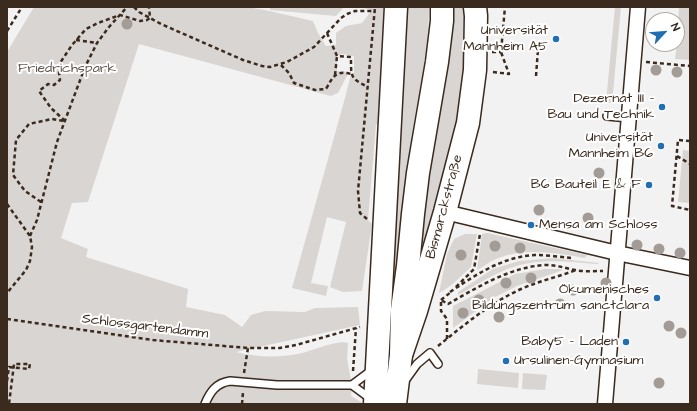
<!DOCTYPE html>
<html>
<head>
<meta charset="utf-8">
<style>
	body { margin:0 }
	#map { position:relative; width:697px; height:411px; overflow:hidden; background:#f3f2f2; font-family:"Architects Daughter",sans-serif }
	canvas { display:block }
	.frame { position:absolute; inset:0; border:8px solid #3b2a1e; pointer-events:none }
	.north { position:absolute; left:645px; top:12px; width:40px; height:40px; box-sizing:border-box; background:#fff; border:1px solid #b1aaa5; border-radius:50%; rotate:64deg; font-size:11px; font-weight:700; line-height:16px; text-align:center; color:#3b2a1e }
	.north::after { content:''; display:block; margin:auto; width:14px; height:18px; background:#1f6fb2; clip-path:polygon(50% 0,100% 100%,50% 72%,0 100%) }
</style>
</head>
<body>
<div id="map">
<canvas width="697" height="411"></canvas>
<div class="frame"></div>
<div class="north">N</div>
</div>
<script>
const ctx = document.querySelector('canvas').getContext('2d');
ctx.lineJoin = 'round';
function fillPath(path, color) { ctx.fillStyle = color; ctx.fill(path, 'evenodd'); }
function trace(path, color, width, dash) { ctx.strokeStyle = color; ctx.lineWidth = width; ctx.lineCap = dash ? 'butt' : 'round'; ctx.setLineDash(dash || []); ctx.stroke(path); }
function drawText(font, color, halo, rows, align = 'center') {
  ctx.font = font + ' "Architects Daughter",sans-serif'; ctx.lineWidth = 4; ctx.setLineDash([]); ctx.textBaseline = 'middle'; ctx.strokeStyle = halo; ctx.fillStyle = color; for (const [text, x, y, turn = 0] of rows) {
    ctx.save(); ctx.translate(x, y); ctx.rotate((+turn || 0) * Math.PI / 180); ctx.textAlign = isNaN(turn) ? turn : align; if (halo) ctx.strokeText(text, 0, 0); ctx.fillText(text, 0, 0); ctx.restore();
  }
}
fillPath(new Path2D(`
	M34,7H246L265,10L313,21L318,33L326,46L336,45V33L346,26L362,23L372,10L359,7H429C429,55 416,101 410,148C399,233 393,319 386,404H382L400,112L376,125L368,220L372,224L362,291L343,292L330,287L346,222L327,217L311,283L328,286L326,296L292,288L345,98L351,74L354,73V56L342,54L337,56V71L349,72L338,93L331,96L139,44L88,202L72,203L61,238L88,249L86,257L188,289L186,307L225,315L242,327L251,315L265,311L305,312L315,308L358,307L360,325L236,352C255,357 278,358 298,354C310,352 337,339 348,343L347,359L352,385L351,396L361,402V404H7V52Z
	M270,7H344L336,16L270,10Z
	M453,7H464L465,12C466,42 465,73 460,103C450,160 432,215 418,271C422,233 424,195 431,158C439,108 452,58 453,7Z
	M615,7H621L612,103L606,102Z
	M679,7H690V60L675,59L677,44Z
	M683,150L690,151V203L678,202Z
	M487,233L587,255L585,258C556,253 524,247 496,259C489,262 483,267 477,270L482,234Z
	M465,234H477L471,267C461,276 451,287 439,293L447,254L454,239Z
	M552,258L599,263L598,264C571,262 543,258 516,266C496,272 477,285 458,295V292L493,269L519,261Z
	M545,269H560L563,270L517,286L495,297L453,328V306L515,274Z
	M478,369L519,373L518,388L477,384Z
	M523,373L547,375L545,390L522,389Z`), '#d8d5d2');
const service = new Path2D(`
	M607,116L629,118
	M404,382L417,364L430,353L438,364
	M352,385L372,370
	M205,404C210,392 216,383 230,381L277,385H352L371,399`);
const minor = new Path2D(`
	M445,212L617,253L690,268
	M605,404L638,7`);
const primary = new Path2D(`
	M375,404L396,7
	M395,404L401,355L416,311L445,212L468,123L475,70L476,16L475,7`);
const trunk = new Path2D(`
	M401,355L402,310L408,266L413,214L418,173L437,62L442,21V7`);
trace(service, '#3b2a1e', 10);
trace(minor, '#3b2a1e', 17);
trace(primary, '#3b2a1e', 25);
trace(trunk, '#3b2a1e', 25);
trace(new Path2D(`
	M134,7L139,12L161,24L243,60L262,66L270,67L287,62L314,47L341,18L347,14L355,11H374
	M7,31L22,7
	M327,33L337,56L351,57C351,77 350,78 368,87
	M76,40L97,43
	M492,52H501
	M646,62L690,66
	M281,65L289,73L294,83L315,90L326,89C333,77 335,70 351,74
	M493,72L509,74L501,52L505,7
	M335,75L337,56
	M536,76L538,49
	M65,121L51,108L39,91L48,84L54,85L60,80L59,72L60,63L72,45L86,29L98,23L120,15L140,21L147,20L150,18L149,7
	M690,141L678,140L672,206L690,210
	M677,156L690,164
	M41,202L25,191L13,175L16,140L29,124L52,119L64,121
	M7,204L30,236L32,247L30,261L26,270L7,293
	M367,219L360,213L358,191L375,7
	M30,236L37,220L57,142L85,67L97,43L109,27L127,7
	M456,287L474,269L480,234
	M450,292C477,274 502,257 535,255C547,255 560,257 572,258
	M441,300L451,292
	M7,319L153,340L248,348H280L296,345L360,327
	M447,339V319L441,311V300L448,304C478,287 510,267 545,265C556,265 565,268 575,270C584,272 594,271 603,271
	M438,346C464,325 490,303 521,289C539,281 558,277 576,270
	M353,371L356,328
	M244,373L248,348
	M7,381L9,367L29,369L30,364H14L9,404
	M242,404L243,392`), '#3b2a1e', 2.5, [4, 3]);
trace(service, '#fff', 7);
trace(minor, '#fff', 14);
trace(primary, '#fff', 22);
trace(trunk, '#fff', 22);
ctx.fillStyle = '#a39c96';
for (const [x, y] of [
	[127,24],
	[656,70],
	[677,72],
	[599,173],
	[539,210],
	[588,218],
	[637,245],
	[495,246],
	[520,248],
	[659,249],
	[680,253],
	[461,255],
	[531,278],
	[506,283],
	[606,283],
	[573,290],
	[479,300],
	[560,304],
	[463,313],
	[499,317],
	[669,326],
	[681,333],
	[659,383]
]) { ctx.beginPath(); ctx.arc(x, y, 5.5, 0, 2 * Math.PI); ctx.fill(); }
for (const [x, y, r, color] of [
	[556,39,4,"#1f6fb2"],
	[662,107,4,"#1f6fb2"],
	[661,146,4,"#1f6fb2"],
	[649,185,4,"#1f6fb2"],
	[531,225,4,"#1f6fb2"],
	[657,298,4,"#1f6fb2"],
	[626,342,4,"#1f6fb2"],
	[506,361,4,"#1f6fb2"]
]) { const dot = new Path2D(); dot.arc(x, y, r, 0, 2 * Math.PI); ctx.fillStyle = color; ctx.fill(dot); trace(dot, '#fff', 1.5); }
drawText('14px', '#3b2a1e', '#fff', [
	["Universität",548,31],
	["Mannheim A5",548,47],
	["Dezernat III –",654,99],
	["Bau und Technik",654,115],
	["Universität",653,138],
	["Mannheim B6",653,154],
	["B6 Bauteil E & F",641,185],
	["Mensa am Schloss",539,225,"left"],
	["Ökumenisches",649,290],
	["Bildungszentrum sanctclara",649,306],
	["Baby5 - Laden",618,342],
	["Ursulinen-Gymnasium",514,361,"left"]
], 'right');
drawText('14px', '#62554b', '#fff', [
	["Friedrichspark",67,69]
]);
drawText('14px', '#3b2a1e', '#fff', [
	["Bismarckstraße",445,207,-75],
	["Schlossgartendamm",145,327,7]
]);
</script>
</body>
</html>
